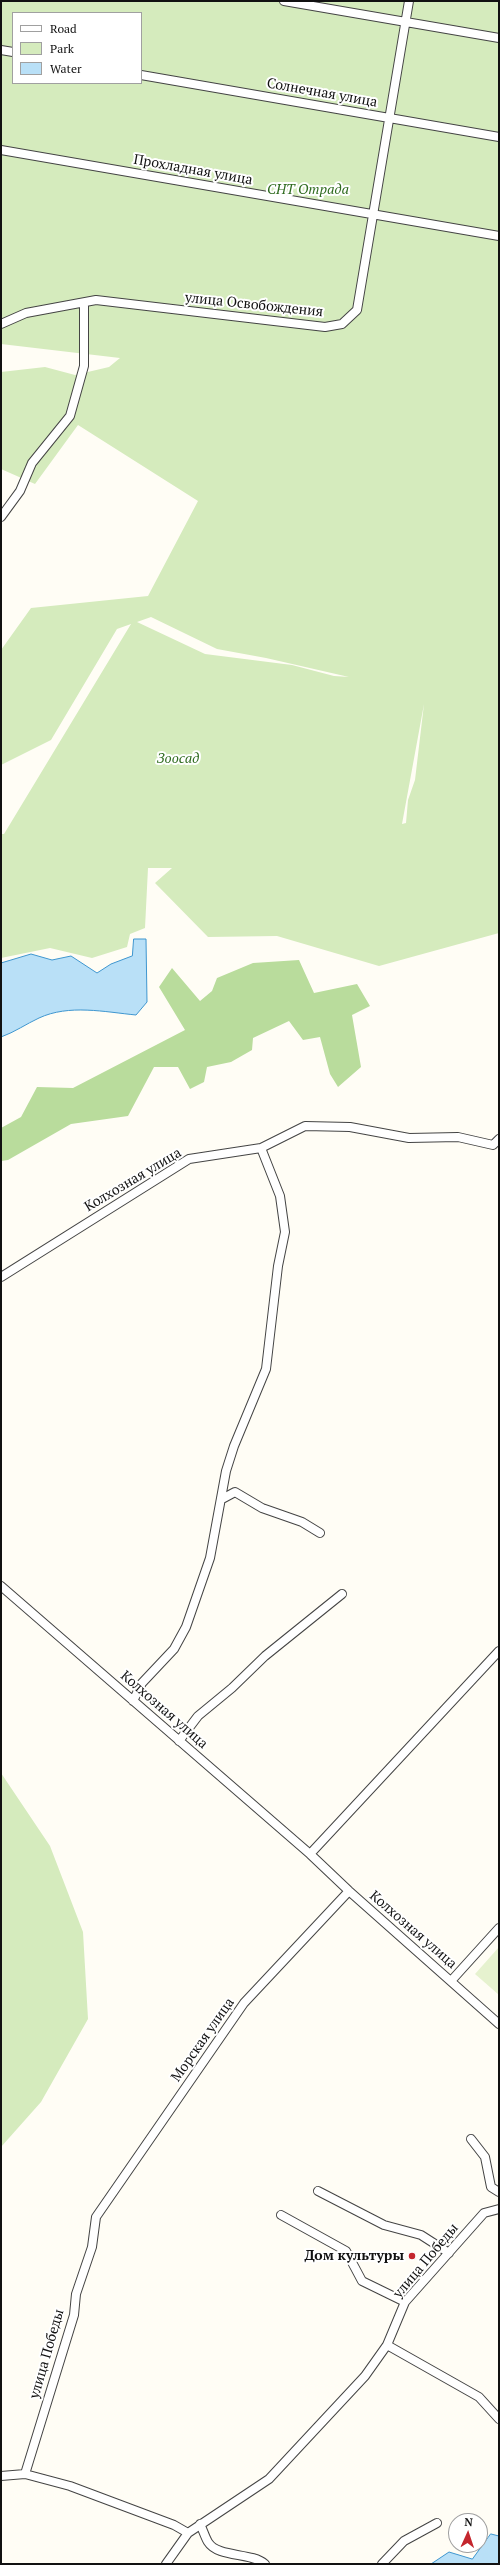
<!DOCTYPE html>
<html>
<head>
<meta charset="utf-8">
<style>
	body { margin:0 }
	#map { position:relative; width:500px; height:2565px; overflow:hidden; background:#fffdf5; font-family:"PT Serif",serif }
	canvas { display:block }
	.frame { position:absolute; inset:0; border:2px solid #111; pointer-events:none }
	.legend { position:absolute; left:12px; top:12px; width:130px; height:72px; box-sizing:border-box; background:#fff; border:1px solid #a0a0a0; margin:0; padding:5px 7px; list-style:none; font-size:12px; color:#111 }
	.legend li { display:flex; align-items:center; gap:8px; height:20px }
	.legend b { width:20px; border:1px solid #a0a0a0 }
	.north { position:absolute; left:448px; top:2513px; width:40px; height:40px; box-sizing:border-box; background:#fff; border:1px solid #a0a0a0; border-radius:50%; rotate:3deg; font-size:11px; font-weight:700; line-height:16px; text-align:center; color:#111 }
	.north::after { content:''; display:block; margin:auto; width:14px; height:18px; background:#c4262e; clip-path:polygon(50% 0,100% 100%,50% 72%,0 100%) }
</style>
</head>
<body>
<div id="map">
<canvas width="500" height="2565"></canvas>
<div class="frame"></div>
<ul class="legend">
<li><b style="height:5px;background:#fff"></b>Road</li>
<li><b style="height:11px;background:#d5ebbd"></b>Park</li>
<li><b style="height:11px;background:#b9e0f7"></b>Water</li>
</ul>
<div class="north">N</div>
</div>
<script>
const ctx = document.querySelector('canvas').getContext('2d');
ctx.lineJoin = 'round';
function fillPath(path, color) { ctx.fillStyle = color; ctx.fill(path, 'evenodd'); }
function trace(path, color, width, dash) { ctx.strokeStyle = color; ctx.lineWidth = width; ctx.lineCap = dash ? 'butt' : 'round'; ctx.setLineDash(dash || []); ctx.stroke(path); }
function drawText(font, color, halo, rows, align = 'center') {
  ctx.font = font + ' "PT Serif",serif'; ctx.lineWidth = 4; ctx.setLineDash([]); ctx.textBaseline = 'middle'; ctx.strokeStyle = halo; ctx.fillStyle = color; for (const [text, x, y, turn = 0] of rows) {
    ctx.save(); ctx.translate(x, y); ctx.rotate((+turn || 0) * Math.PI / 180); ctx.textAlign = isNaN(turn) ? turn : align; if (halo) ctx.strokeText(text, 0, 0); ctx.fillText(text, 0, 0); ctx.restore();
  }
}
fillPath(new Path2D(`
	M1,1H499V933L379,966L277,936L208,937L155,883L172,868H148L145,928L130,934L127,947L92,958L50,948L1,958V834H4L131,624L117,629L51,740L1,765V650L31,608L148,596L198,501L78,425L35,484L1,469V372L45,367L75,375L109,367L120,358L1,344ZM13,13H141V83H13ZM151,617L217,649L266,658L349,677L334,676L292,665L205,654L137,622ZM424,704L415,780L408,800L406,823L402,824Z
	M1,1773L50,1846L83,1932L88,2019L41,2102L1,2147Z`), '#d5ebbd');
fillPath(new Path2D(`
	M299,960L314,993L357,984L370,1006L352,1015L361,1067L338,1087L330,1074L320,1037L303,1040L289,1021L253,1038L252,1050L231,1062L207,1067L204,1082L190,1089L178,1067H154L128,1116L71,1124L8,1160L1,1161V1128L21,1117L37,1087L73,1088L185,1030L159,987L172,968L200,1001L212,991L217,978L253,963Z`), '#b9dc9c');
fillPath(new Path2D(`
	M499,1947V1995L475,1974Z`), '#e6f2cf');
const water = new Path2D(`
	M134,939H146L147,1002L136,1015C105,1012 69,1004 39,1018C26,1024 15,1032 1,1037V963L31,954L52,960L71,956L97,973L111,964L132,956Z
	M491,2534L499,2536V2564H431L449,2552L472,2559Z`);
fillPath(water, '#b9e0f7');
trace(water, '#3f96cf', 1);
const minor = new Path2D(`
	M284,1L499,38
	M1,50L13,52
	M141,75L499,137
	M1,150L499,236
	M1,324L26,313L96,300L325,327L342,324L357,310L409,1
	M1,517L20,491L32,463L70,416L84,366V303
	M1,1277L189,1159L261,1148L305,1126L350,1127L409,1138L458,1137L493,1145L499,1139
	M222,1499L235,1492L262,1508L302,1522L320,1533
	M1,1586L310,1854L349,1891L499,2024
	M133,1701L142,1683L174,1649L186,1627L210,1558L226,1471L234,1446L266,1369L278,1266L285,1232L280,1196L261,1148
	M179,1741L198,1716L232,1688L265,1656L342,1594
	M310,1854L499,1651
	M451,1981L499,1928
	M471,2139L485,2157L491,2187L499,2192
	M318,2191L384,2225L421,2235L449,2253
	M281,2215L346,2251L362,2281L405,2302
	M387,2345L479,2397L499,2419
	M25,2474L74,2315L76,2294L92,2247L96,2217L244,2003L349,1891
	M1,2476L25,2474L70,2486L174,2525L188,2533
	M200,2524C203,2530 205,2537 208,2542C218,2558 251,2552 265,2564
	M166,2564L188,2533L269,2479L365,2376L387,2345L405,2302L484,2213L499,2209
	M382,2564L404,2541L437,2523`);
trace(minor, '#444', 10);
trace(minor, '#fff', 8);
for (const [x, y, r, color] of [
	[412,2256,4,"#c4262e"]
]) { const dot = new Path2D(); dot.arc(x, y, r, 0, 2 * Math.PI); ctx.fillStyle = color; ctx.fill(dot); trace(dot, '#fff', 1.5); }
drawText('14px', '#111', '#fff', [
	["Солнечная улица",322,93,10],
	["Прохладная улица",193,170,10],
	["улица Освобождения",254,305,6],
	["Колхозная улица",133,1180,-31],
	["Колхозная улица",164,1710,41],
	["Колхозная улица",413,1930,41],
	["Морская улица",203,2040,-55],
	["улица Победы",426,2261,-50],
	["улица Победы",47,2354,-74]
]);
drawText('italic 14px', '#2f6b1f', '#fff', [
	["СНТ Отрада",308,190],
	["Зоосад",178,759]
]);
drawText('bold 14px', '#111', '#fff', [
	["Дом культуры",404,2256]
], 'right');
</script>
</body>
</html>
